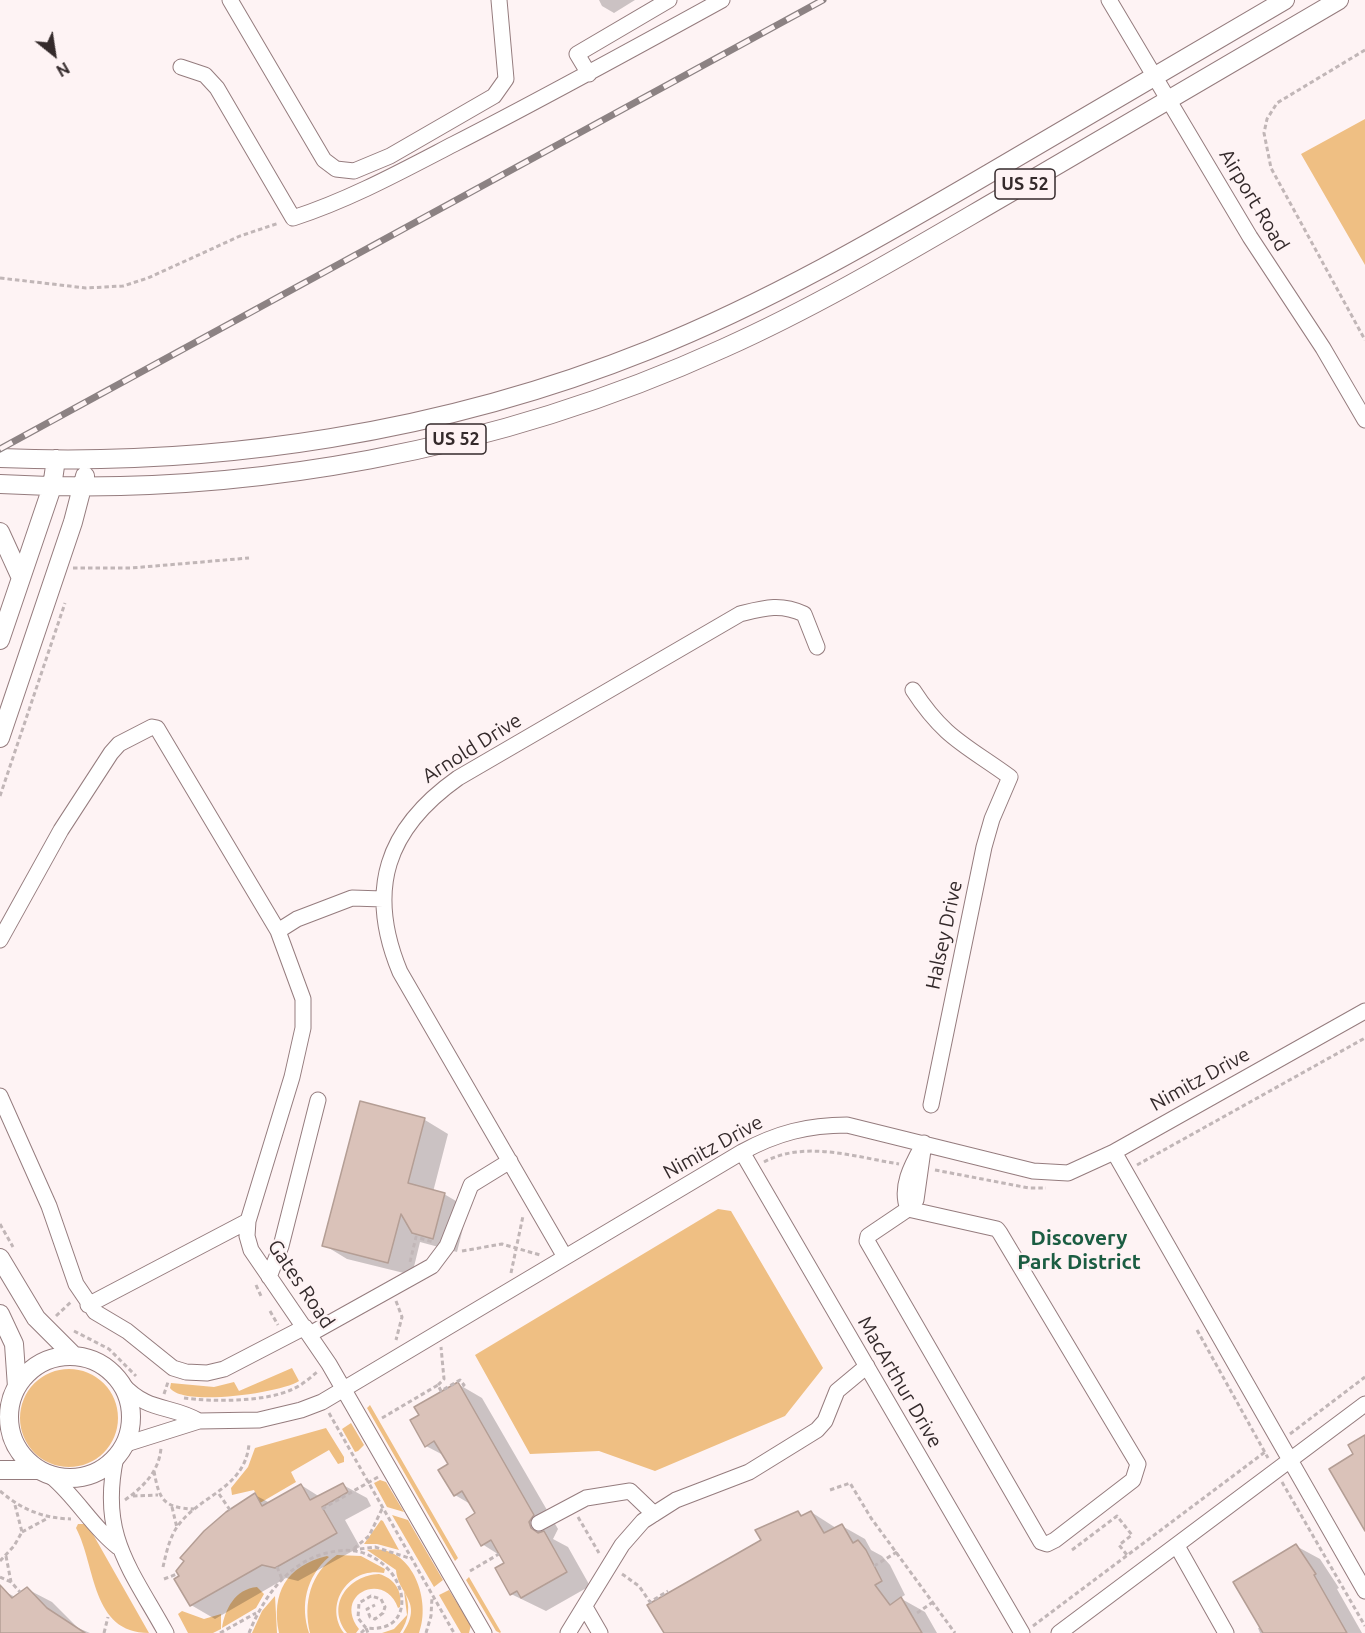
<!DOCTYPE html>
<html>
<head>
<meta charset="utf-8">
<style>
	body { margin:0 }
	#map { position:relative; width:1365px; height:1633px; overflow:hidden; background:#fef3f4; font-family:Ubuntu,sans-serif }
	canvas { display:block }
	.north { position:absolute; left:24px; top:24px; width:60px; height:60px; -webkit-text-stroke:4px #fef3f4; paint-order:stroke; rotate:150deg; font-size:16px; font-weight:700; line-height:24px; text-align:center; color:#342a2b }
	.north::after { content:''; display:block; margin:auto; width:21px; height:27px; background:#342a2b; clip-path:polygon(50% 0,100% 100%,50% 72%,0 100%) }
</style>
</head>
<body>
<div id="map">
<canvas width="1365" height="1633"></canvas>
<div class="north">N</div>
</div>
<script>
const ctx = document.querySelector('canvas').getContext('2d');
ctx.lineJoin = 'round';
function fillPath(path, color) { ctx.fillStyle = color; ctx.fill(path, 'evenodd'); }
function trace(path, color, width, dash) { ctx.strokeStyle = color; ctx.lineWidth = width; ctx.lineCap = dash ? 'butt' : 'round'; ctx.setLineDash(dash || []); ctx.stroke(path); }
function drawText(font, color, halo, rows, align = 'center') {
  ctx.font = font + ' Ubuntu,sans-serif'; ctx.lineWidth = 4.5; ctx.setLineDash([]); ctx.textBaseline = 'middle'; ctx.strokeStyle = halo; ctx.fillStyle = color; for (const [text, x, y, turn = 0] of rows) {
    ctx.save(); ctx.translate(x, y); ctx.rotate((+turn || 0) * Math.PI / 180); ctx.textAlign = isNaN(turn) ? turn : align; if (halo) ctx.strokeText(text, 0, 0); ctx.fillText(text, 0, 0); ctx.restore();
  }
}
fillPath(new Path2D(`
	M1365,119V265L1301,154Z
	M718,1209L731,1211L823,1368L785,1416L655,1471L599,1451L530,1454L475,1355Z
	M292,1368L299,1381C281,1393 183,1407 170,1388L171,1383L214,1387L234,1382L239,1391Z
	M20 1418a49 49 0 1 1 98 0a49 49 0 1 1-98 0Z
	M370,1405L458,1558L455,1561L367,1408Z
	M351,1423L364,1445L358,1451L355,1452L342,1429Z
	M326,1428L344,1457V1462L338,1464L329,1450L291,1472L296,1482L260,1503L254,1490L232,1495L231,1488L248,1467L255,1448Z
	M380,1480L386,1482L404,1512L387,1507L374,1483Z
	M392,1515L408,1520L443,1580L434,1587Z
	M381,1520L383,1521L399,1550L377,1544H364Z
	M78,1524H86L90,1529L149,1633C91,1633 96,1566 76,1528Z
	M367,1550C411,1542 432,1599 419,1633H403C424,1601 398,1595 396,1570Z
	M337,1555L361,1556L385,1569L384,1573C349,1566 323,1604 344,1633H310C303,1603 310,1573 337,1555Z
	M327,1556L329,1557C306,1577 300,1605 309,1633H279C271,1593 286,1566 327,1556Z
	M379,1574C394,1578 403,1591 400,1607L398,1608C385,1570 332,1594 359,1629L356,1633H347C325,1605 349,1575 379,1574Z
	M469,1577L501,1632L500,1633L496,1631L466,1580Z
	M257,1587L264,1594L256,1608L222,1628C225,1609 235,1589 257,1587Z
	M449,1590L471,1625L469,1633H461L439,1595Z
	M404,1591C411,1605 409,1620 400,1633H382L394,1629L407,1615Z
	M275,1596L277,1633H252L262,1611Z
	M182,1611L204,1619L221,1614V1629L213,1633H188L178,1614Z`), '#efbf83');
fillPath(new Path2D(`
	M599,0H635L614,13L602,6Z
	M425,1120L448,1134L433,1192L444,1194L468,1208L457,1252L420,1242L412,1275L347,1259L324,1245Z
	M458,1384L482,1398L558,1529L553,1539L568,1547L590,1586L546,1611L511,1594L506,1563L501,1556L482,1544L477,1514L472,1505L455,1495L450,1465L445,1456L426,1446L421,1415Z
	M301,1485L320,1497L343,1485L367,1498L371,1506L345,1520L360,1547L298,1581L286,1578L215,1619L191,1605L255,1495L270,1503Z
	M811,1512L836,1528L842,1526L865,1539L871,1550L882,1556L890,1565L905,1595L900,1598L925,1612L937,1633H665L763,1540L798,1513L804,1516Z
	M1296,1546L1320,1559L1339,1588L1337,1589L1362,1633H1260L1258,1628L1261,1627Z
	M27,1589L52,1602L78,1628L90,1633H0V1597L4,1591L15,1597Z`), '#0003');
const building = new Path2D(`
	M360,1101L425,1118L408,1183L445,1193L433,1239L412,1233L401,1214L388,1263L322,1246Z
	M458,1382L534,1515L529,1522L531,1528L538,1533L544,1531L567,1572L521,1598L517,1591L510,1595L495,1568L504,1563L491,1540L481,1546L466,1519L475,1513L462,1491L454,1496L438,1470L448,1464L434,1441L425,1447L410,1420L419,1415L414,1407Z
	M1365,1435V1531L1329,1469L1353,1454L1348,1445Z
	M343,1483L348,1492L322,1507L337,1533L275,1568L262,1565L190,1606L174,1579L179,1576L176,1571L184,1561L180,1558L204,1531L226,1512L255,1493L262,1506L301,1484L310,1500Z
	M798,1511L801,1516L811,1511L824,1533L842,1524L853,1543L858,1540L866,1550L882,1581L875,1585L890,1605L901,1597L922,1633H664L647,1605L761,1540L755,1530Z
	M1296,1544L1316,1574L1314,1575L1347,1633H1263L1233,1582Z
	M0,1585L12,1598L27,1587L47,1608L85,1633H0Z`);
fillPath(building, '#dac2b9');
trace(building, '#b49e95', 1.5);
const minor = new Path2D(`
	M230,0L324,160L336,169L354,171L390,156L494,96L506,79L499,0
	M1109,0L1250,237L1323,348L1365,420
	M181,67L205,75L217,88L293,218C349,200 402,171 454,144C544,98 633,49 722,0
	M589,74L577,54L669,0
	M913,690C944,738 966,745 1010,777L992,819L984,847L931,1105
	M278,931L297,919L352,898L383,899
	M0,940L61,830L111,753L119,744L152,727L157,728L278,931L303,999V1028L292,1077L248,1221L247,1236L251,1250L329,1364L484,1633
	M0,1096L49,1206L76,1284L95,1312L127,1331L173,1368L186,1372L207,1373L224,1369L305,1327
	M924,1143L916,1200L908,1209C899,1186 913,1163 924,1143Z
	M742,1152L1022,1633
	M1114,1152L1365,1591
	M908,1209L997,1229L1000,1233L1138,1464L1133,1480L1055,1540L1047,1544L1041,1542L867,1241L868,1236Z
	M565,1257L400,972C366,890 386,829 458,778L740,614C764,608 780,603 804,614L817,647
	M269,1277L281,1246L318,1100
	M88,1305L248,1221
	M310,1334L432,1266L447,1246L471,1185L510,1161
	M122,1384C149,1413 169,1404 199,1421
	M126,1444L199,1421L259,1420L301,1410L322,1402L742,1152C777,1133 808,1125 847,1125L1033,1171L1068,1173L1114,1152L1365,1011
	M116,1457C99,1535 130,1568 166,1633
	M52,1477C77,1498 93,1528 118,1547
	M539,1523L586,1498L630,1491L654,1514
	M1177,1546L1226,1633
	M585,1607L600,1633
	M568,1633L622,1545L643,1521L676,1500L749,1472L817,1430L825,1421L837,1391L867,1366
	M1059,1633L1365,1404`);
const major = new Path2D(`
	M0,458C220,467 445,432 649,350C769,302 879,238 990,173C1088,115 1187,58 1285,0
	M0,484C245,498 500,450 724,348C822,304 913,249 1006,195C1117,130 1228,65 1339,0
	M0,532L21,578
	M0,640L52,487L56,459
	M0,738L73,522L85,476
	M0,1258L36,1318L73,1355
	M0,1314L14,1344L17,1387
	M9 1417a61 61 0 1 1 122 0a61 61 0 1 1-122 0Z
	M0,1470H37`);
trace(minor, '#957c7e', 17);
trace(major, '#957c7e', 20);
trace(new Path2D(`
	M1365,50L1277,103L1267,119L1264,133L1271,168L1365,340
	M0,278L86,288L123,286L148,278L240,236L279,223
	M73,568H131L249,558
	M0,796L65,603
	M764,1162C805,1140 855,1157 899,1164
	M1137,1165L1365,1038
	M935,1170L1029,1188H1046
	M0,1224L13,1247
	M462,1251L502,1244L540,1255
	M410,1262L416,1237L433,1242
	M511,1273L523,1216
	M256,1285L261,1296
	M396,1301L402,1317L396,1340
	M270,1311L278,1325
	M56,1316L72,1301
	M1197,1330L1268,1458
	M74,1331L109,1349L136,1376
	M438,1385L444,1379L441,1347
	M164,1394L168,1382
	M184,1398C214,1402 266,1402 293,1389C302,1385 310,1378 317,1372
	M329,1413L454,1633
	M382,1418L438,1385L441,1391L460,1380L464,1385L461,1387
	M1290,1434L1365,1377
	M154,1471C159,1499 163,1508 194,1509
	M1282,1482L1365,1626
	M830,1490L850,1483L871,1518L955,1633
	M0,1491C22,1510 43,1518 71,1519
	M219,1494L230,1510
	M133,1496L158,1495
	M125,1500C143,1487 159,1472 161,1448
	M172,1507L177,1528
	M322,1509L378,1477
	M382,1509L369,1536L352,1550L375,1547L409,1558
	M578,1517L599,1553
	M22,1532L48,1518
	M1072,1550L1117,1516L1132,1535L1119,1545L1127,1555
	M6,1556L11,1582L20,1592
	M0,1561L14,1546L22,1532L15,1505
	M874,1566L897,1552
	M163,1567C166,1554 169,1539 177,1527C199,1495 245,1489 249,1444
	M277,1567L282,1579
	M470,1571L499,1554
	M622,1574L639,1586L650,1602L668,1591
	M0,1577L11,1582
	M164,1579L177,1574
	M917,1613L933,1602
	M1033,1626L1265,1452
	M104,1633L108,1617
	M220,1633L256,1613
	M249,1633C265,1593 293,1556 338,1551C357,1548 375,1555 388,1569C410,1592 408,1633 366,1628L358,1618L359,1603L371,1596L381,1599L385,1607L383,1613L375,1619L370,1617L367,1609L375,1605
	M361,1633L366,1628L368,1633
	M426,1633L431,1616L432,1597`), '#c1b6b7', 3, [4.5, 3]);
trace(minor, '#fff', 15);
trace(major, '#fff', 18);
const rail = new Path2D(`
	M0,449L823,0`);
trace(rail, '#8c8283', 7);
trace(rail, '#fef3f4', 4.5, [14]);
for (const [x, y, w] of [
	[1025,184,60],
	[456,439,60]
]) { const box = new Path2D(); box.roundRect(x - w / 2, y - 15, w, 30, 4.5); ctx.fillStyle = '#fef3f4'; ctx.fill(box); trace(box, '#342a2b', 1.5); }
drawText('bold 18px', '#342a2b', null, [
	["US 52",1025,184],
	["US 52",456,439]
]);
drawText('20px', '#342a2b', '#fef3f4', [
	["Airport Road",1254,200,59],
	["Arnold Drive",472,748,-32],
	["Halsey Drive",944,935,-78],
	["Nimitz Drive",1200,1079,-29],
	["Nimitz Drive",713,1147,-29],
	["Gates Road",301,1284,56],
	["MacArthur Drive",900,1382,60]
]);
drawText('bold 21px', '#1b5d42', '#fef3f4', [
	["Discovery",1079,1238],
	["Park District",1079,1262]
]);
</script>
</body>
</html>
